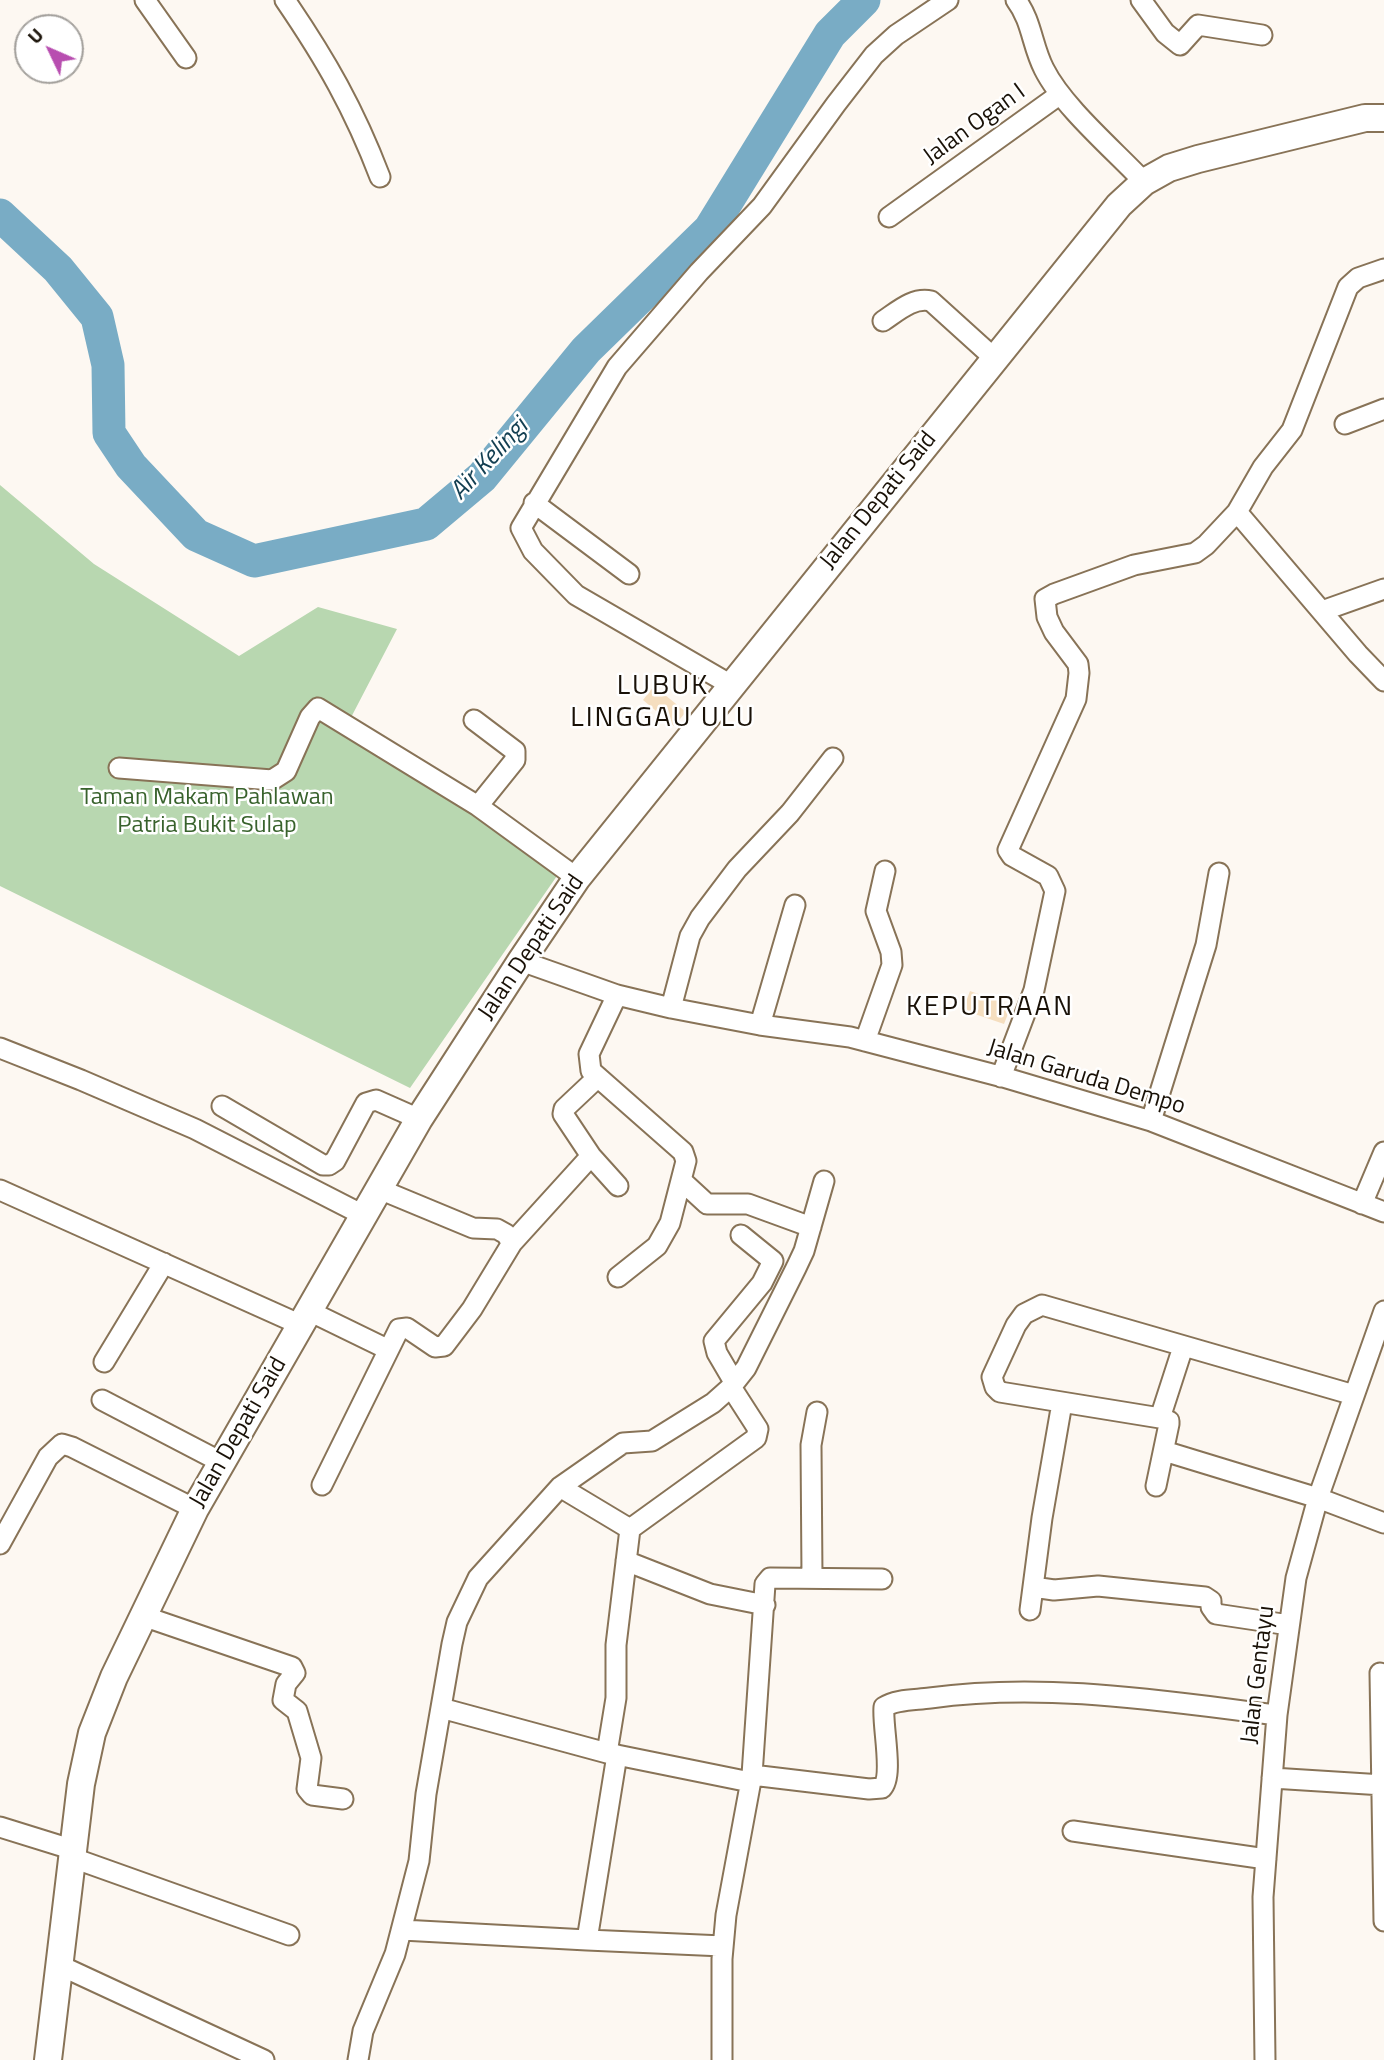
<!DOCTYPE html>
<html>
<head>
<meta charset="utf-8">
<style>
	body { margin:0 }
	#map { position:relative; width:1384px; height:2060px; overflow:hidden; background:#fdf8f2; font-family:"Titillium Web",sans-serif }
	canvas { display:block }
	.north { position:absolute; left:14px; top:14px; width:70px; height:70px; box-sizing:border-box; background:#fff; border:2px solid #a3a09c; border-radius:50%; rotate:314deg; font-size:19px; font-weight:700; line-height:28px; text-align:center; color:#191107 }
	.north::after { content:''; display:block; margin:auto; width:24px; height:32px; background:#b84eb0; clip-path:polygon(50% 0,100% 100%,50% 72%,0 100%) }
</style>
</head>
<body>
<div id="map">
<canvas width="1384" height="2060"></canvas>
<div class="north">U</div>
</div>
<script>
const ctx = document.querySelector('canvas').getContext('2d');
ctx.lineJoin = 'round';
function fillPath(path, color) { ctx.fillStyle = color; ctx.fill(path, 'evenodd'); }
function trace(path, color, width, dash) { ctx.strokeStyle = color; ctx.lineWidth = width; ctx.lineCap = dash ? 'butt' : 'round'; ctx.setLineDash(dash || []); ctx.stroke(path); }
function drawText(font, color, halo, rows, align = 'center') {
  ctx.font = font + ' "Titillium Web",sans-serif'; ctx.lineWidth = 5; ctx.setLineDash([]); ctx.textBaseline = 'middle'; ctx.strokeStyle = halo; ctx.fillStyle = color; for (const [text, x, y, turn = 0] of rows) {
    ctx.save(); ctx.translate(x, y); ctx.rotate((+turn || 0) * Math.PI / 180); ctx.textAlign = isNaN(turn) ? turn : align; if (halo) ctx.strokeText(text, 0, 0); ctx.fillText(text, 0, 0); ctx.restore();
  }
}
fillPath(new Path2D(`
	M0,485L94,564L239,656L318,607L397,629L345,729L559,873L410,1088L0,886Z`), '#b8d7b0');
trace(new Path2D(`
	M0,215L58,269L97,317L108,365L109,433L131,466L196,535L254,561L426,524L482,477L586,350L710,229L830,34L864,0`), '#79acc5', 33);
fillPath(new Path2D(`
	M654,686L686,712L674,726L643,700Z
	M970,991L1011,1006L1004,1024L963,1010Z`), '#f5debf');
const street = new Path2D(`
	M145,0L186,58
	M285,0C326,60 354,109 380,177
	M1016,0C1032,21 1032,46 1044,69C1063,107 1114,150 1144,182
	M1141,0L1165,33L1180,45L1198,25L1262,35
	M889,217L1059,95
	M883,321C898,311 913,297 931,301L994,358
	M1345,424L1384,409
	M534,503L629,574
	M1237,512L1358,654L1384,681
	M1322,611L1384,589
	M731,685L576,595L533,551L521,528L617,367L699,272L762,206L836,104L874,55L896,35L948,0
	M474,720L515,751V760L478,806
	M119,768L272,780L286,771L310,717L318,708L478,806L577,878
	M521,961L617,995L671,1008L760,1025L850,1037L1003,1077L1151,1121L1384,1212
	M617,995L589,1054L591,1071L683,1152L686,1161L670,1223L657,1246L618,1277
	M671,1008L690,936L700,918L737,869L790,813L833,758
	M760,1025L795,905
	M865,1041L892,965L891,952L876,911L885,871
	M0,1048L81,1080L195,1129L365,1216
	M1001,1077L1034,990L1055,891L1048,876L1012,856L1008,850L1076,699L1079,673L1078,664L1054,632L1047,617L1045,599L1054,594L1134,565L1195,553L1206,545L1237,512L1263,467L1292,430L1348,287L1358,278L1384,269
	M222,1106L323,1165H329L335,1161L366,1103L376,1100L419,1119
	M1151,1121L1206,945L1219,873
	M591,1156L563,1114L564,1109L598,1077
	M682,1181L707,1204H748L811,1227
	M379,1189L473,1228L497,1229L506,1234L512,1243
	M0,1190L301,1325
	M1362,1204L1384,1152
	M309,1311L387,1349
	M104,1362L164,1263
	M734,1382L717,1353L714,1341L762,1283L773,1261L741,1235
	M102,1400L221,1462
	M1160,1418L1000,1392L995,1387L992,1377L1016,1325L1024,1314L1042,1305L1354,1395
	M1164,1451L1318,1498L1384,1523
	M322,1485L399,1329L407,1328L435,1347L444,1346L472,1309L512,1243L591,1156L618,1186
	M1156,1486L1169,1424V1421L1160,1418L1183,1347
	M560,1487L630,1529
	M0,1544L48,1457L62,1444L72,1447L195,1509
	M626,1561L710,1594L765,1605
	M812,1577L811,1445L817,1412
	M1033,1587L1054,1590L1098,1586L1205,1597L1211,1601V1607L1216,1614L1289,1625
	M1030,1610L1042,1518L1062,1403
	M143,1616L292,1667L295,1673L286,1684L283,1700L297,1711L311,1758L307,1789L312,1795L343,1799
	M1380,1673L1384,1921
	M441,1708L607,1753L750,1782
	M607,1753L616,1698V1645L630,1529L756,1438L758,1429L731,1387
	M617,1755L587,1940L723,1946
	M752,1775L869,1789L882,1788C894,1776 882,1726 884,1707C896,1699 916,1700 930,1698C1045,1682 1162,1701 1277,1715
	M1272,1778L1383,1785
	M0,1827L74,1850
	M1073,1831L1266,1859
	M73,1858L289,1935
	M402,1930L587,1940
	M59,1965L264,2060
	M358,2060L363,2031L395,1954L419,1861L426,1794L452,1644L457,1622L478,1578L560,1487L623,1443L652,1441L713,1403L731,1387L746,1368L796,1268L804,1251L824,1181
	M722,2060V1959L726,1915L752,1775L765,1584L770,1578L882,1579
	M1265,2060L1263,1897L1277,1715L1296,1578L1318,1498L1384,1311`);
const secondary = new Path2D(`
	M48,2060L81,1784L92,1733L114,1677L195,1509L380,1187L419,1119L521,961L577,878L1119,205L1144,182L1169,168L1198,159L1365,118H1384`);
trace(street, '#887357', 23);
trace(secondary, '#887357', 30);
trace(street, '#fff', 19);
trace(secondary, '#fff', 26);
drawText('24px', '#191107', '#fff', [
	["Jalan Ogan I",975,125,-36],
	["Jalan Depati Said",879,501,-51],
	["Jalan Depati Said",532,948,-56],
	["Jalan Garuda Dempo",1086,1078,17],
	["Jalan Depati Said",239,1433,-60],
	["Jalan Gentayu",1259,1675,-83]
]);
drawText('24px', '#38622c', '#fff', [
	["Taman Makam Pahlawan",207,798],
	["Patria Bukit Sulap",207,826]
]);
drawText('italic 26px', '#123e51', '#fff', [
	["Air Kelingi",490,460,-47]
]);
ctx.letterSpacing = '2px';
drawText('28px', '#191107', '#fff', [
	["LUBUK",663,687],
	["LINGGAU ULU",663,719],
	["KEPUTRAAN",990,1008]
]);
ctx.letterSpacing = '0px';
</script>
</body>
</html>
